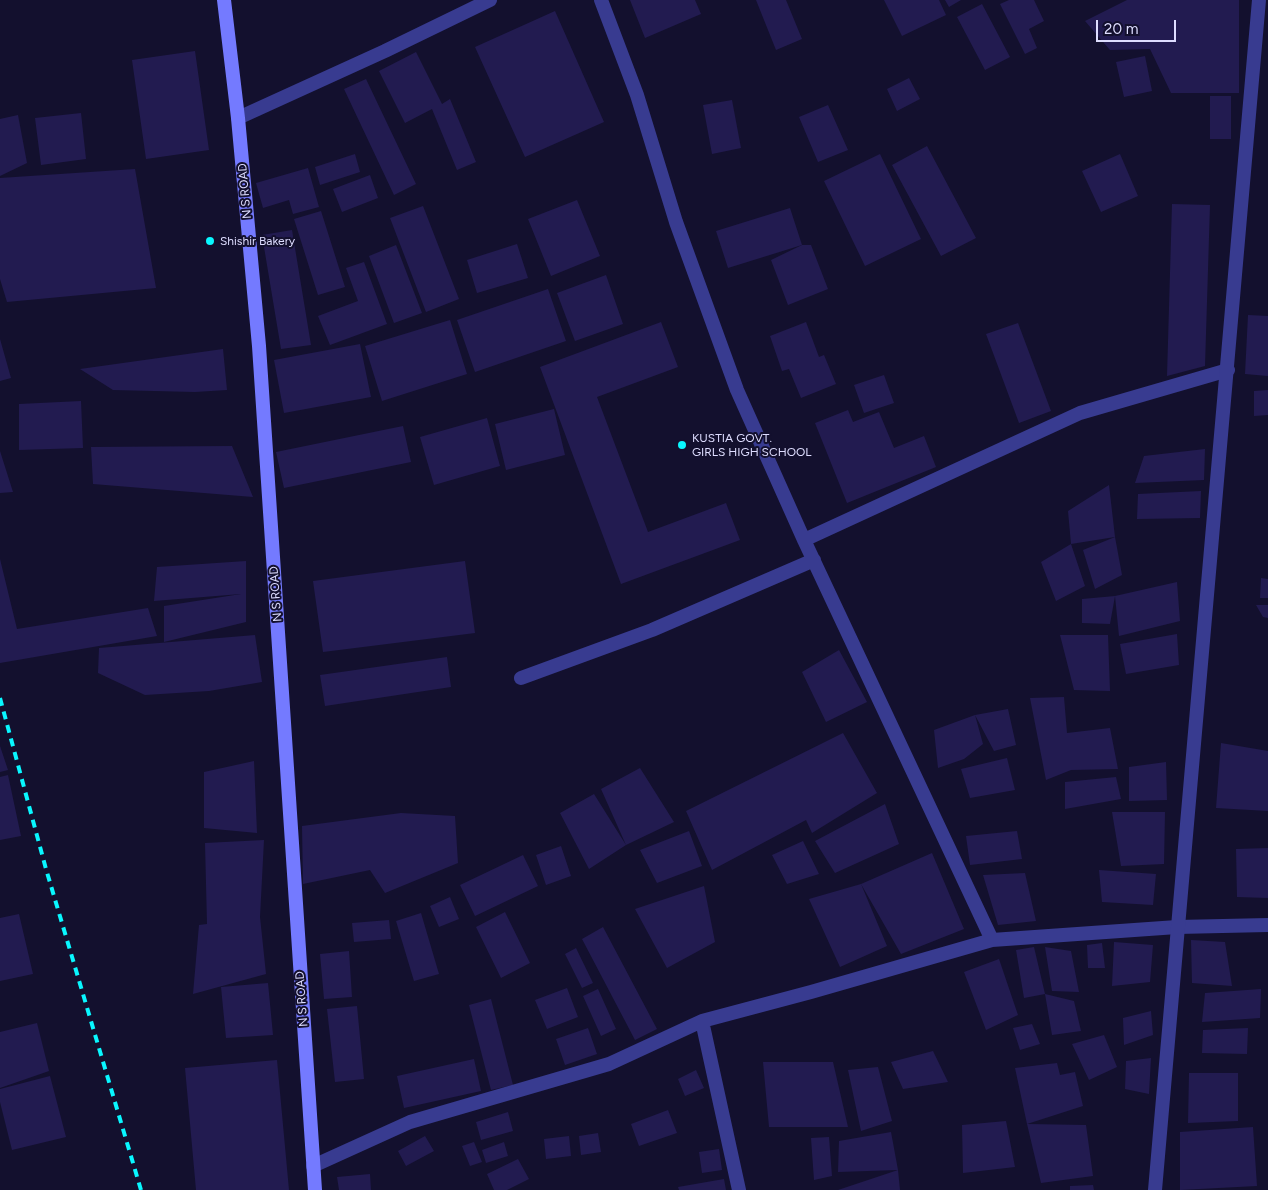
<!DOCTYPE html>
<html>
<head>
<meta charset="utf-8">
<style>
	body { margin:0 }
	#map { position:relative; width:1268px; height:1190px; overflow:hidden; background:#13102e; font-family:Figtree,sans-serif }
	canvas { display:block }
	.scale { position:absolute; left:1096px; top:20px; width:80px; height:22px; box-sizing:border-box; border:2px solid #deddff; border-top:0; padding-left:6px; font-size:15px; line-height:18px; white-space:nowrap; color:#deddff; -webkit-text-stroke:4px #13102e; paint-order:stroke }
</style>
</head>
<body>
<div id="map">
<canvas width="1268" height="1190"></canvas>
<div class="scale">20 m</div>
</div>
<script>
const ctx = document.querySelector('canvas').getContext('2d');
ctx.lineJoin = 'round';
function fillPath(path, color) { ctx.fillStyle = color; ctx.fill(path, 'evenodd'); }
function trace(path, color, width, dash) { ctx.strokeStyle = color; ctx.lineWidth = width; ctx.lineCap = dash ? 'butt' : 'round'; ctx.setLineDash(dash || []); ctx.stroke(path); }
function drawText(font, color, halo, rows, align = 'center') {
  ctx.font = font + ' Figtree,sans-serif'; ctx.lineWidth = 4; ctx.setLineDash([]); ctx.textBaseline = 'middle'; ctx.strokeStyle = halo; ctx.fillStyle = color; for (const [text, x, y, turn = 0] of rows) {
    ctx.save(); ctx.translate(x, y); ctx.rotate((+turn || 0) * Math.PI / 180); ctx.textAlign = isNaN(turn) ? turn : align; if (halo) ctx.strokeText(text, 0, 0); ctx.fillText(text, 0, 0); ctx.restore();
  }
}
fillPath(new Path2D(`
	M630,0H695L701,14L645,38Z
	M756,0H786L802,39L776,50Z
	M884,0H939L946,15L902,36Z
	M945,0H961L949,7Z
	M1009,0H1034L1044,21L1029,29L1037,48L1025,54L1000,4Z
	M1127,0H1239V93H1171L1150,49L1110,50L1085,21Z
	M982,4L1010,57L985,70L957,17Z
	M555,11L604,122L525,157L475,47Z
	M195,51L209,150L146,159L132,60Z
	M416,52L442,104L450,99L476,162L457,170L432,109L405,123L379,71Z
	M1145,56L1152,91L1124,97L1116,62Z
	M909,78L920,99L897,111L887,89Z
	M366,79L416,184L394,195L344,89Z
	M1210,96H1231V139H1210Z
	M732,100L741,148L712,154L703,105Z
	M828,105L848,150L818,162L799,117Z
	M81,113L86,159L41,165L35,118Z
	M18,115L27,163L0,176V119Z
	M927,146L976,238L941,256L892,165Z
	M355,154L360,172L320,185L315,167Z
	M880,154L921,239L865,266L824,181Z
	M1120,154L1138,196L1101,212L1082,171Z
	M308,168L319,207L293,214L289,200L263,208L256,183Z
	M135,169L156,288L7,302L0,279V178Z
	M370,175L378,198L342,212L333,189Z
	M577,200L600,256L551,276L528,219Z
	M1172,204L1210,205L1205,366L1167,376Z
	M423,206L459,299L426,312L390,218Z
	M790,208L802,245H811L828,289L788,305L771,260L802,245L728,268L716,231Z
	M321,211L345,287L318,295L294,219Z
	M292,230L311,345L281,349L262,235Z
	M517,244L528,278L477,293L467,260Z
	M396,245L422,313L394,323L369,256Z
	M364,262L387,324L330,345L318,316L358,301L346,268Z
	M606,275L623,324L575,341L557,293Z
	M548,289L566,341L475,372L457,320Z
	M1248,315L1268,316V376L1245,374Z
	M450,320L467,374L382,401L365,346Z
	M661,322L678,367L597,397L648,532L726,503L740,540L621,584L540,367Z
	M806,322L819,357L824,355L836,384L801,398L789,369L782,371L770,336Z
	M1018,323L1051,411L1019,423L986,334Z
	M0,339L11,378L0,381Z
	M360,344L371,397L284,413L274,360Z
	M223,349L227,390L195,392L113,390L80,369Z
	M884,375L894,403L864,413L854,385Z
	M1268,390V415L1254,416V391Z
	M81,401L83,448L19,450V404Z
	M554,409L565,455L506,470L495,424Z
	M848,410L853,422L879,412L894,448L924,436L936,467L847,503L815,423Z
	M487,418L500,466L434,485L420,437Z
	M403,426L411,462L284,488L276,452Z
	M232,446L253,497L93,484L91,447Z
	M1205,449L1204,480L1135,483L1144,456Z
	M0,451L13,492L0,493Z
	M1109,485L1115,537L1122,575L1095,589L1083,550L1115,537L1071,544L1068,511Z
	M1201,491L1200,518L1137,519L1138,494Z
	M1071,544L1085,586L1056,601L1041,562Z
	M0,559L17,629L148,608L157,636L0,663Z
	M246,561V622L164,642V606L241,594L154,601L157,567Z
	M465,561L475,633L323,652L313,581Z
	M1261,578L1268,579V598H1260Z
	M1177,582L1180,621L1119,636L1115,596L1110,624L1082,623V599L1115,596Z
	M1256,605H1268V618L1263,617Z
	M1177,634L1179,665L1126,674L1120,644Z
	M255,635L262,682L209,691L145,695L98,673L99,648Z
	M1060,635H1108L1110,691L1074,690Z
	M839,650L867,702L826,722L802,672Z
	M447,657L451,687L325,706L320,675Z
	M1064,697L1067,733L1110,728L1118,769L1071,770L1046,780L1030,698Z
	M1008,709L1016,745L994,751L975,715L983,744L964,759L938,768L934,730L975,715Z
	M843,733L877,793L812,833L806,820L712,870L686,811Z
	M1221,743L1268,751V811L1216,808Z
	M0,746L8,770L0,772Z
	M1007,758L1015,790L970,798L961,769Z
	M254,761L257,833L204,828V772Z
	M1166,762L1167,800L1129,801V767Z
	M640,768L674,822L626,845L601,789Z
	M8,775L21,836L0,840V777Z
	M1116,777L1121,799L1065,809V782Z
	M594,794L626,845L589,869L560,813Z
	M885,804L899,844L835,873L815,841Z
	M1112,812H1165L1164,864L1121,866Z
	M401,813L455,816L458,863L385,893L370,870L303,884L302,826Z
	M689,831L702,866L657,883L640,850Z
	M1017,831L1022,859L970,865L966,836Z
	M264,840L260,917L266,974L193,994L199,925L207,924L205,843Z
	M803,841L819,874L787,884L772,855Z
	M561,846L571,876L546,885L536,855Z
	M1268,848V898L1237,897L1236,849Z
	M932,853L964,929L901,954L861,884Z
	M523,855L538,886L475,916L460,885Z
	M1099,870L1156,874L1153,905L1102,902Z
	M1025,873L1036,921L998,925L983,875Z
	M861,884L887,946L840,967L809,899Z
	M704,886L715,942L667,968L635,909Z
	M450,897L459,919L439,927L430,906Z
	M505,912L530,963L501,978L476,927Z
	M421,913L439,974L414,981L396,921Z
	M19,914L33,974L0,981V918Z
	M389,920L391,939L354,942L352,923Z
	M603,927L657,1029L635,1040L582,939Z
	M1191,940L1225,942L1232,986L1192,983Z
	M1114,942L1153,945L1150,982L1112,986Z
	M1102,943L1105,968H1088L1087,945Z
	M1034,947L1045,994L1074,1001L1081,1031L1052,1035L1045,994L1024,998L1016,950Z
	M1045,947L1071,951L1079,992L1052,991Z
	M576,948L593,983L582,988L565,954Z
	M349,951L352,997L324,999L320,954Z
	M999,959L1018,1015L986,1030L964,972Z
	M268,983L273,1035L226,1038L221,987Z
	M567,988L578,1017L547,1029L535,1000Z
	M598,989L616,1029L601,1036L583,996Z
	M1261,989L1260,1018L1202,1022L1205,993Z
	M491,999L513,1085L491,1090L469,1005Z
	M357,1006L364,1079L335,1082L327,1009Z
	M1151,1011L1153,1035L1124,1045L1123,1018Z
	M37,1023L49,1071L0,1088V1032Z
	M1032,1024L1040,1044L1020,1050L1013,1028Z
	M588,1028L597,1054L565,1065L556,1039Z
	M1248,1028L1247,1054L1202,1053L1203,1030Z
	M1104,1035L1117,1067L1089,1080L1072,1044Z
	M933,1051L948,1082L903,1089L891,1062Z
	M1151,1058L1149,1094L1125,1089L1126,1061Z
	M474,1059L481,1091L404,1108L397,1076Z
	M277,1060L289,1190H196L185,1068Z
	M763,1062H833L848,1127H769Z
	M1057,1063L1060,1075L1075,1072L1083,1106L1027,1124L1015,1068Z
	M878,1067L892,1121L861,1131L848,1070Z
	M696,1070L704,1088L685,1096L678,1079Z
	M1189,1073H1238V1121L1188,1123Z
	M50,1076L66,1137L12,1150L0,1102V1089Z
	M668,1110L677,1133L639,1146L631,1124Z
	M508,1112L513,1131L481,1140L476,1122Z
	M1006,1121L1015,1167L963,1173L962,1125Z
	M1027,1124L1086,1125L1093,1176L1041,1183Z
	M1253,1127L1257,1186L1180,1190V1132Z
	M891,1132L898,1170L900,1190H838L898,1170L838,1172L839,1141Z
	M598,1133L601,1152L581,1155L579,1136Z
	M425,1136L434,1151L406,1166L398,1151Z
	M569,1136L571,1156L546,1159L544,1139Z
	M829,1137L832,1176L814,1180L811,1138Z
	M474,1142L482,1162L470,1166L462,1146Z
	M504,1142L508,1156L486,1163L482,1150Z
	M719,1149L722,1170L702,1173L699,1152Z
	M518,1159L529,1179L507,1190H494L487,1174Z
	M370,1174L371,1190H339L337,1177Z
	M724,1179L726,1190H679L678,1187Z
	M1093,1185L1094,1190H1070V1186Z`), '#221b50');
trace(new Path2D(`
	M601,0L637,95L676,222L737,390L804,540L992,940
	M238,118L385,51L490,0
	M804,540L1080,413L1228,370
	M521,678L652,630L814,560
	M702,1021L739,1190
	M313,1166L410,1122L609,1064L702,1021L811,992L992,940L1177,927L1268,925`), '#383b90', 14);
trace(new Path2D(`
	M1155,1190L1259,0`), '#383b90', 14);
trace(new Path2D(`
	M224,0L238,118L259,346L315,1190`), '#747aff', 14);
trace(new Path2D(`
	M0,698L46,869L141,1190`), '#09f7ff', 4, [8, 6]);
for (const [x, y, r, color] of [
	[210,241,5,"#09f7ff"],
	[682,445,5,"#09f7ff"]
]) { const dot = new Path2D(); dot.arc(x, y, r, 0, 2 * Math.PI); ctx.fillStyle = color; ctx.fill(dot); trace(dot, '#13102e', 2); }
drawText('12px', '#deddff', '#13102e', [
	["N S ROAD",245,191,-95],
	["N S ROAD",276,594,-94],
	["N S ROAD",302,999,-94]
]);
drawText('12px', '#deddff', '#13102e', [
	["Shishir Bakery",220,241],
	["KUSTIA GOVT.",692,438],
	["GIRLS HIGH SCHOOL",692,452]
], 'left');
</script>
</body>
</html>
